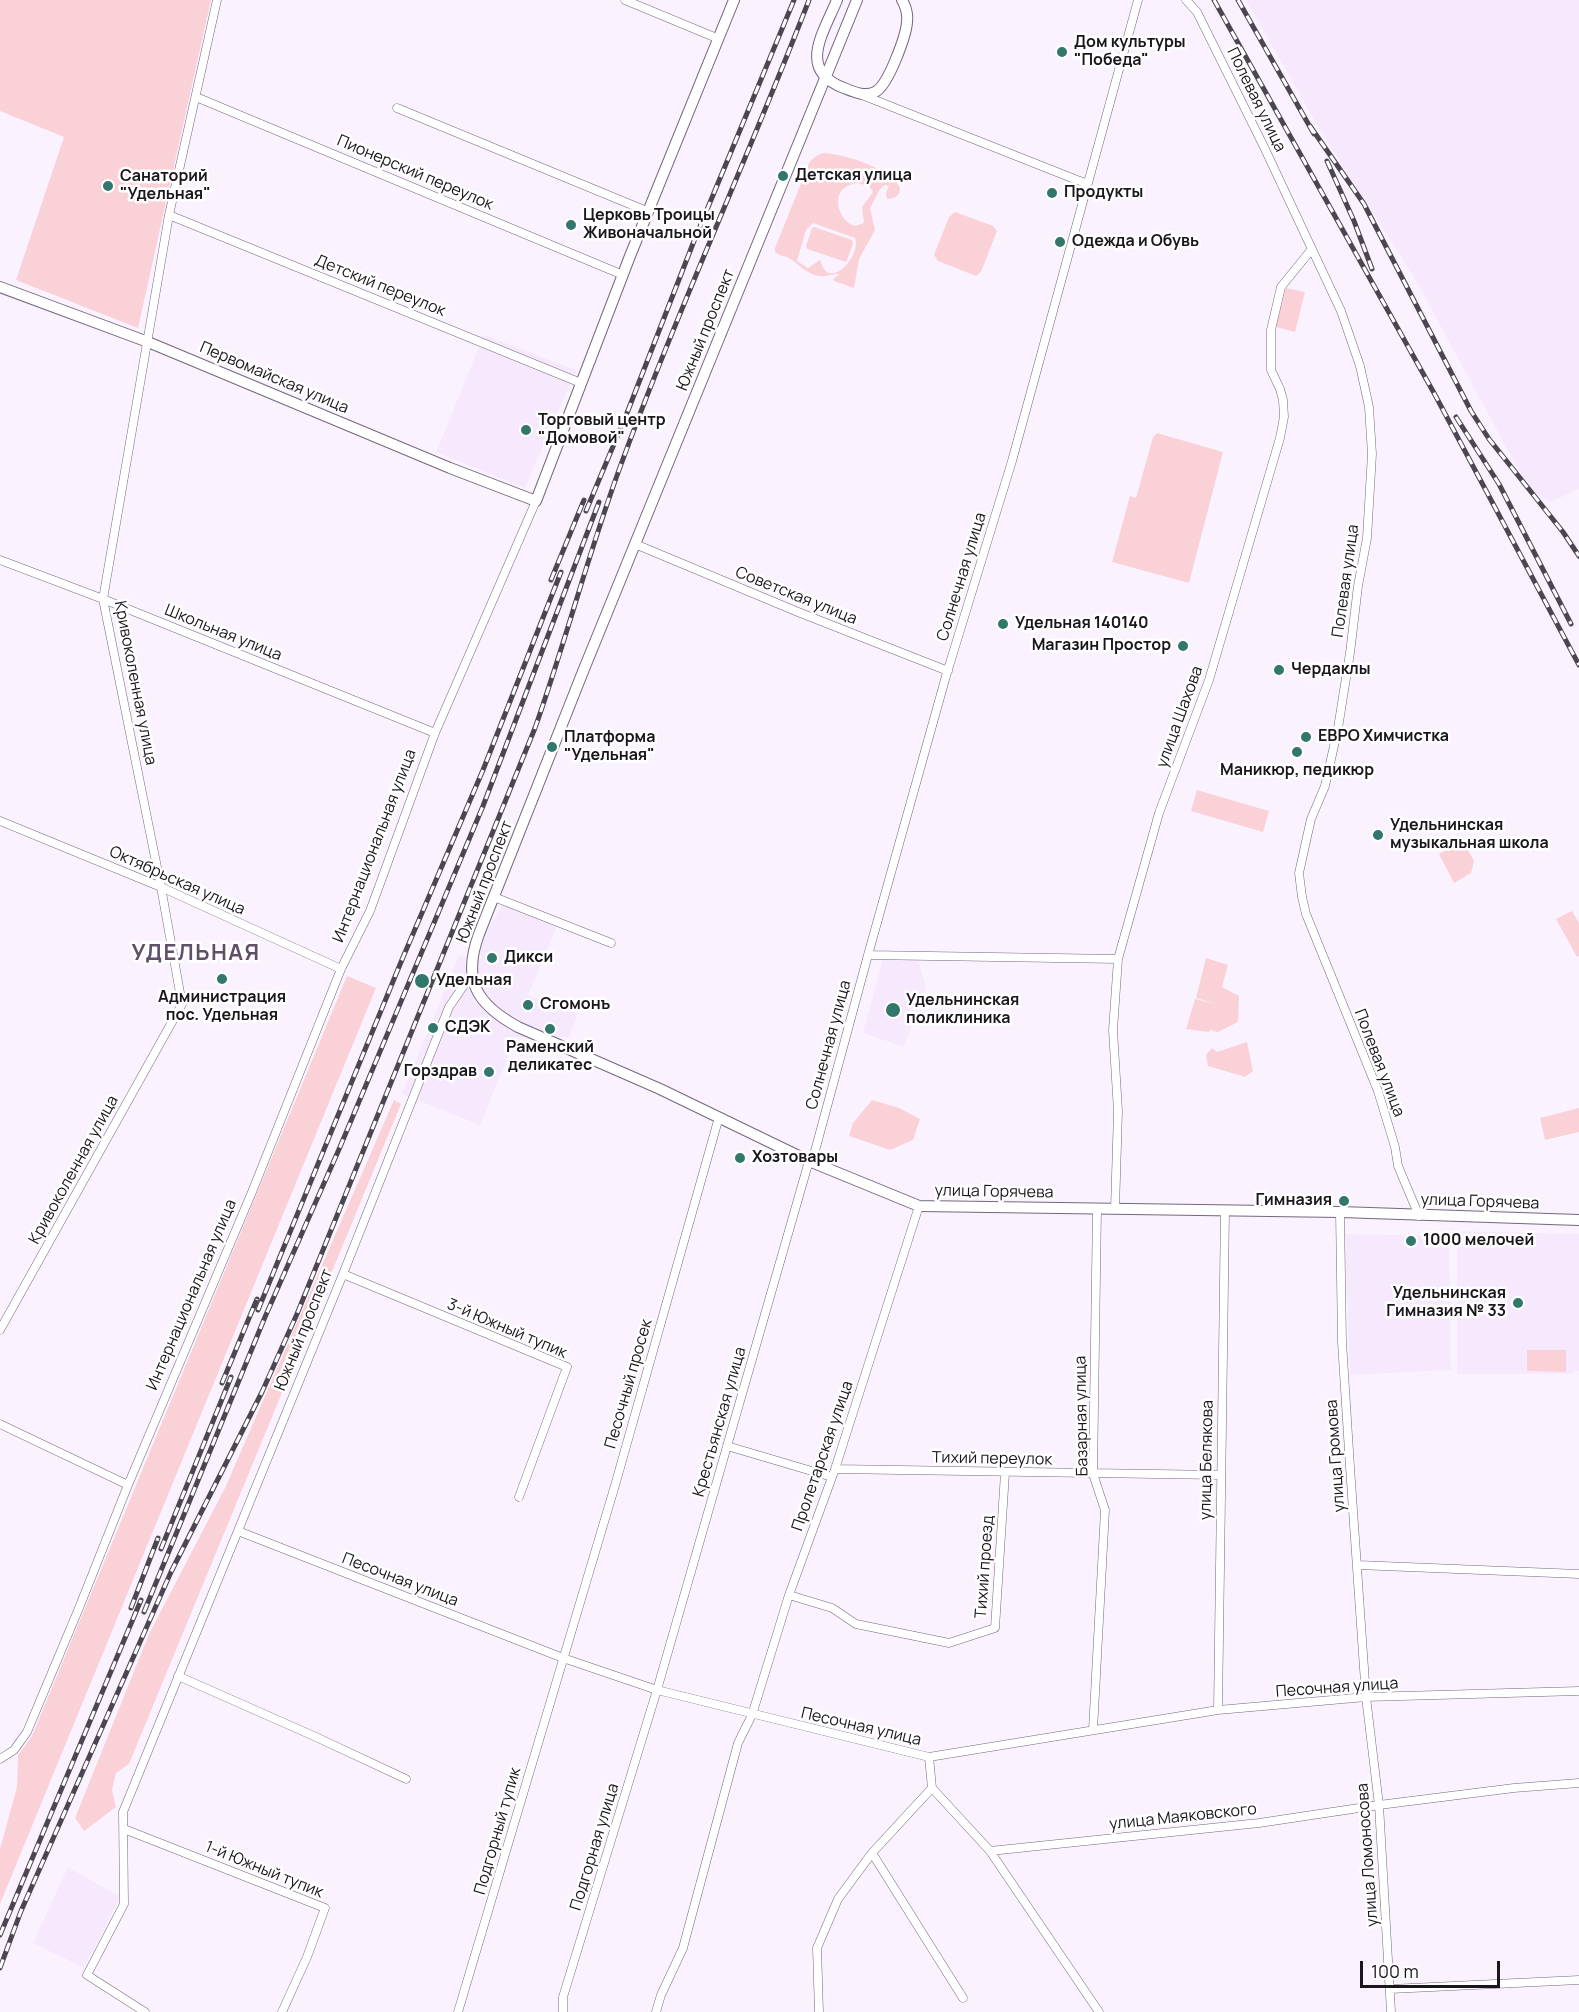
<!DOCTYPE html>
<html>
<head>
<meta charset="utf-8">
<style>
	body { margin:0 }
	#map { position:relative; width:1579px; height:2012px; overflow:hidden; background:#faf3ff; font-family:Manrope,sans-serif }
	canvas { display:block }
	.scale { position:absolute; left:1360px; top:1961px; width:140px; height:27px; box-sizing:border-box; border:3px solid #1b151e; border-top:0; padding-left:8px; font-size:18px; line-height:21px; white-space:nowrap; color:#1b151e; -webkit-text-stroke:4px #fff; paint-order:stroke }
</style>
</head>
<body>
<div id="map">
<canvas width="1579" height="2012"></canvas>
<div class="scale">100 m</div>
</div>
<script>
const ctx = document.querySelector('canvas').getContext('2d');
ctx.lineJoin = 'round';
function fillPath(path, color) { ctx.fillStyle = color; ctx.fill(path, 'evenodd'); }
function trace(path, color, width, dash) { ctx.strokeStyle = color; ctx.lineWidth = width; ctx.lineCap = dash ? 'butt' : 'round'; ctx.setLineDash(dash || []); ctx.stroke(path); }
function drawText(font, color, halo, rows, align = 'center') {
  ctx.font = font + ' Manrope,sans-serif'; ctx.lineWidth = 5; ctx.setLineDash([]); ctx.textBaseline = 'middle'; ctx.strokeStyle = halo; ctx.fillStyle = color; for (const [text, x, y, turn = 0] of rows) {
    ctx.save(); ctx.translate(x, y); ctx.rotate((+turn || 0) * Math.PI / 180); ctx.textAlign = isNaN(turn) ? turn : align; if (halo) ctx.strokeText(text, 0, 0); ctx.fillText(text, 0, 0); ctx.restore();
  }
}
fillPath(new Path2D(`
	M1246,0H1579V489L1550,502L1530,491L1414,277L1327,142Z
	M484,335L576,370L525,488L436,452Z
	M502,905L557,926L528,995L578,1013L569,1037H516L480,1125L402,1094L459,955L470,960L481,959L480,949L485,935Z
	M883,959L918,960L926,988L904,1047L863,1033Z
	M1457,1231L1579,1234V1371H1573V1374H1457Z
	M1345,1234L1449,1236L1451,1370L1350,1375Z
	M68,1867L120,1897L84,1968L33,1943Z`), '#f6e9fe');
fillPath(new Path2D(`
	M0,0H211L138,328L16,280L64,137L0,111Z
	M824,153C844,154 891,168 900,188C900,195 895,199 887,199L886,193L889,186L885,185L880,189L870,208L875,230L859,259L854,288L834,281L833,279L840,274C834,274 831,275 825,276C811,278 802,267 792,260C786,255 780,257 775,252V248L810,161L818,155ZM857,183L869,186L873,192L862,207L864,223L855,226C843,223 834,205 840,193C843,187 851,184 857,183ZM813,223L855,238C861,254 835,285 824,269C822,267 822,263 820,260L808,268L797,261L806,230Z
	M955,212L993,226L997,231L981,272L976,276L938,261L934,255L949,217Z
	M814,227L852,240L853,244L846,262L807,249L806,246L812,228Z
	M1286,288L1305,292L1295,332L1276,327Z
	M1157,433L1223,452L1189,583L1112,562L1130,496L1136,498L1153,437Z
	M1197,790L1269,811L1263,832L1191,811Z
	M1463,841L1474,861L1471,873L1454,883L1439,854Z
	M1572,911L1579,923V956L1577,957L1556,919Z
	M1206,958L1228,965L1222,987L1239,996L1238,1022L1218,1032L1210,1030L1209,1032L1186,1029L1195,999L1217,1004L1196,998Z
	M347,976L376,988L0,1904V1849L17,1787L18,1755L32,1736Z
	M1247,1042L1253,1071L1245,1077L1208,1066L1206,1055L1212,1048L1217,1052Z
	M394,1100L401,1104L129,1764L116,1773L112,1790L116,1807L84,1831L75,1818L149,1634L225,1488Z
	M872,1100L899,1108L920,1119L913,1140L890,1150L849,1136L853,1123Z
	M1579,1108V1132L1545,1140L1540,1118Z
	M1527,1350H1566V1372L1527,1371Z`), '#fbd1d8');
const minor = new Path2D(`
	M625,0L719,39
	M1186,0L1197,12L1264,147L1341,311L1360,366L1369,407L1372,454L1367,538L1358,586L1350,653L1338,728L1325,786L1311,819L1299,873L1302,897L1306,914L1378,1091L1395,1147L1398,1166L1419,1216
	M862,95L1077,180L1083,182L1087,188
	M196,97L623,275
	M397,108L649,212
	M169,215L581,383
	M635,544L798,612L948,671
	M0,560L103,599L435,733
	M0,821L161,887L341,969
	M494,897L611,943
	M868,955L1118,959
	M1115,1209L1118,1111L1113,1030L1118,959L1159,813L1209,680L1280,438L1284,417L1283,400L1280,389L1271,370V330L1281,287L1311,250
	M1340,1212L1342,1342L1350,1467L1366,1697L1379,1805L1391,2012
	M343,1274L567,1367L519,1497
	M0,1330L182,1004L161,887L103,599L169,215L217,0
	M0,1424L128,1485
	M727,1446L832,1477
	M835,1469L1220,1475
	M238,1531L563,1658L657,1690L929,1757L1218,1710L1366,1697L1579,1691
	M1358,1565L1579,1574
	M789,1595L832,1608L856,1624L949,1643L995,1628L1005,1473
	M178,1676L316,1737L406,1779
	M1218,1710L1225,1210
	M1093,1730L1105,1510L1093,1474L1097,1209
	M0,1759L14,1750L27,1732L79,1608L128,1485L252,1192L341,969L370,911L435,733L536,501
	M932,1788L990,1851L1099,2012
	M124,1829L325,1908L307,1957L282,2012
	M990,1851L1259,1823L1379,1805L1514,1788L1579,1783
	M872,1853L963,1998
	M1390,1989L1579,1980
	M145,2012L87,1975L124,1904L123,1812L343,1274L449,1007L471,975
	M458,2012L616,1482L719,1117
	M563,2012V1997L657,1690L809,1161L815,1151L868,955L946,676L1012,461L1138,0
	M656,2012L661,1995L683,1948L738,1743L752,1715L789,1595L835,1469L919,1206
	M819,2012L817,1948L838,1899L872,1853L932,1788L929,1757`);
const secondary = new Path2D(`
	M837,0C823,34 797,70 844,88C854,92 865,97 875,92C888,86 906,36 907,22C908,14 906,7 902,0
	M857,0L584,669L479,934C462,980 476,1004 518,1027L660,1089L809,1161L919,1206L1340,1212L1579,1220
	M0,287L148,342L450,468L536,501L630,256L734,0`);
trace(minor, '#75667e', 9);
trace(secondary, '#75667e', 12);
trace(minor, '#fff', 8);
trace(secondary, '#fff', 10);
const rail = new Path2D(`
	M1214,0L1434,393L1579,665
	M1238,0L1314,134
	M1310,126L1364,204L1471,411L1489,439L1563,532L1579,556
	M1327,161L1354,221L1372,269
	M1456,417L1499,484L1571,624
	M586,511L627,413L694,241L794,0
	M551,580L584,500
	M258,1310L401,962L483,770L561,572
	M222,1383L257,1299
	M161,1549L231,1377
	M131,1608L158,1538
	M144,1612L265,1317L340,1147L483,806L599,502
	M0,1935L141,1600
	M0,1968L21,1911L171,1572L262,1392L297,1314L535,728C565,643 588,555 619,470C677,311 748,158 809,0`);
trace(rail, '#4c4650', 5);
trace(rail, '#fff', 3, [9]);
for (const [x, y, r, color] of [
	[1062,52,6,"#32776b"],
	[783,176,6,"#32776b"],
	[108,186,6,"#32776b"],
	[1052,193,6,"#32776b"],
	[571,225,6,"#32776b"],
	[1060,242,6,"#32776b"],
	[526,430,6,"#32776b"],
	[1003,624,6,"#32776b"],
	[1183,646,6,"#32776b"],
	[1279,670,6,"#32776b"],
	[1306,737,6,"#32776b"],
	[552,747,6,"#32776b"],
	[1297,752,6,"#32776b"],
	[1378,835,6,"#32776b"],
	[492,958,6,"#32776b"],
	[222,979,6,"#32776b"],
	[422,981,8,"#32776b"],
	[528,1005,6,"#32776b"],
	[893,1010,8,"#32776b"],
	[433,1028,6,"#32776b"],
	[550,1029,6,"#32776b"],
	[489,1072,6,"#32776b"],
	[740,1158,6,"#32776b"],
	[1344,1201,6,"#32776b"],
	[1411,1241,6,"#32776b"],
	[1518,1303,6,"#32776b"]
]) { const dot = new Path2D(); dot.arc(x, y, r, 0, 2 * Math.PI); ctx.fillStyle = color; ctx.fill(dot); trace(dot, '#fff', 2); }
drawText('bold 16px', '#1b151e', '#fff', [
	["Дом культуры",1074,43],
	["\"Победа\"",1074,61],
	["Детская улица",795,176],
	["Санаторий",120,177],
	["\"Удельная\"",120,195],
	["Продукты",1064,193],
	["Церковь Троицы",583,216],
	["Живоначальной",583,234],
	["Одежда и Обувь",1072,242],
	["Торговый центр",538,421],
	["\"Домовой\"",538,439],
	["Удельная 140140",1015,624],
	["Магазин Простор",1171,646,"right"],
	["Чердаклы",1291,670],
	["ЕВРО Химчистка",1318,737],
	["Платформа",564,738],
	["\"Удельная\"",564,756],
	["Маникюр, педикюр",1297,771,"center"],
	["Удельнинская",1390,826],
	["музыкальная школа",1390,844],
	["Дикси",504,958],
	["Удельная",436,981],
	["Администрация",222,998,"center"],
	["пос. Удельная",222,1016,"center"],
	["Удельнинская",906,1001],
	["поликлиника",906,1019],
	["Сгомонъ",540,1005],
	["СДЭК",445,1028],
	["Раменский",550,1048,"center"],
	["деликатес",550,1066,"center"],
	["Горздрав",477,1072,"right"],
	["Хозтовары",752,1158],
	["Гимназия",1332,1201,"right"],
	["1000 мелочей",1423,1241],
	["Удельнинская",1506,1294,"right"],
	["Гимназия № 33",1506,1312,"right"]
], 'left');
drawText('16px', '#1b151e', '#fff', [
	["Полевая улица",1256,100,64],
	["Пионерский переулок",415,173,23],
	["Детский переулок",380,286,22],
	["Южный проспект",706,330,-68],
	["Первомайская улица",274,378,23],
	["Солнечная улица",962,577,-73],
	["Полевая улица",1346,581,-82],
	["Советская улица",796,596,22],
	["Школьная улица",223,633,22],
	["Кривоколенная улица",135,683,79],
	["улица Шахова",1180,717,-70],
	["Интернациональная улица",375,846,-69],
	["Октябрьская улица",177,881,24],
	["Южный проспект",485,882,-69],
	["Солнечная улица",829,1045,-75],
	["Полевая улица",1379,1063,69],
	["Кривоколенная улица",74,1170,-61],
	["улица Горячева",994,1192,1],
	["улица Горячева",1480,1202,2],
	["Интернациональная улица",192,1295,-67],
	["3-й Южный тупик",507,1329,23],
	["Южный проспект",304,1330,-68],
	["Песочный просек",629,1384,-74],
	["Базарная улица",1082,1416,-91],
	["Крестьянская улица",720,1422,-74],
	["Пролетарская улица",823,1456,-71],
	["улица Громова",1336,1456,-94],
	["Тихий переулок",992,1459,1],
	["улица Белякова",1207,1460,-89],
	["Тихий проезд",985,1567,-86],
	["Песочная улица",400,1580,21],
	["Песочная улица",1337,1688,-4],
	["Песочная улица",861,1727,13],
	["улица Маяковского",1183,1817,-6],
	["Подгорный тупик",498,1831,-74],
	["Подгорная улица",595,1847,-73],
	["улица Ломоносова",1368,1855,-94],
	["1-й Южный тупик",264,1870,22]
]);
ctx.letterSpacing = '1.5px';
drawText('bold 22px', '#5f5067', '#fff', [
	["УДЕЛЬНАЯ",196,954]
]);
ctx.letterSpacing = '0px';
</script>
</body>
</html>
